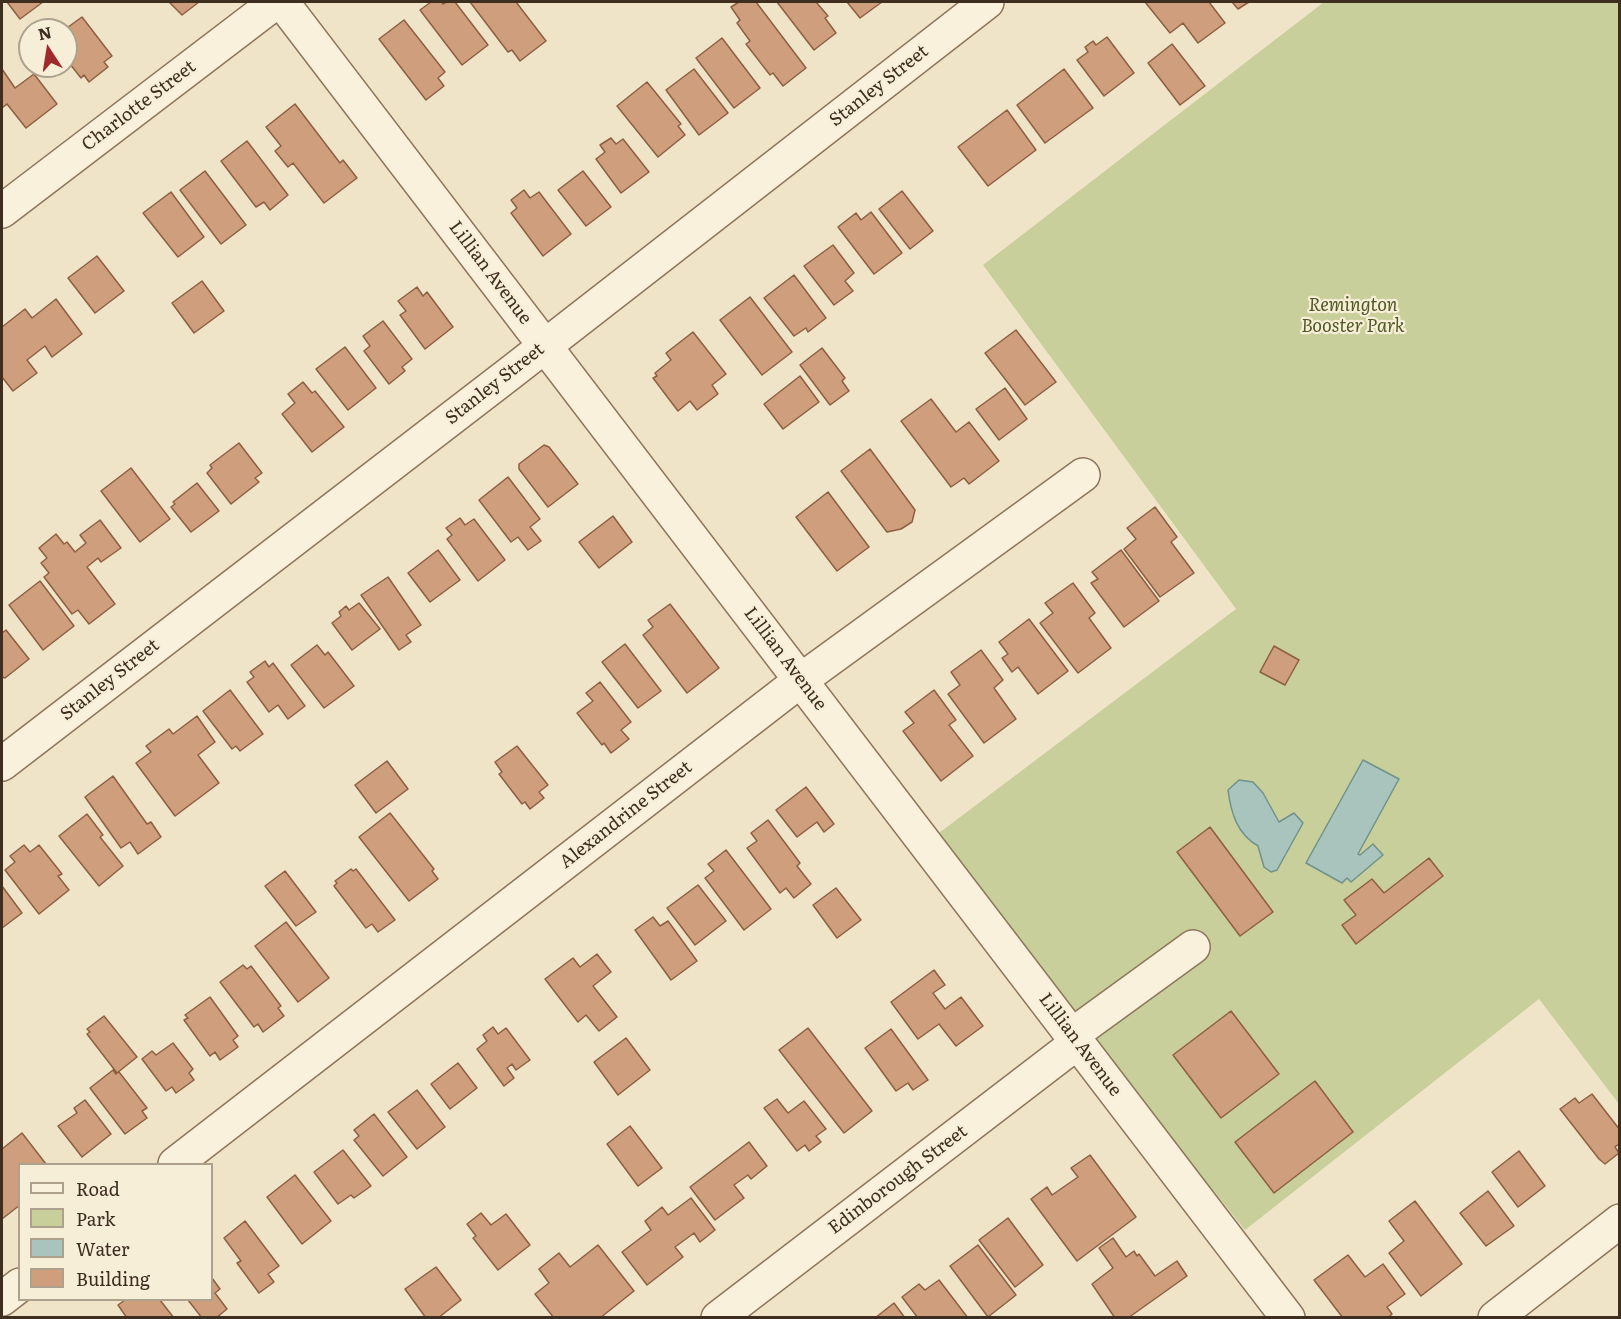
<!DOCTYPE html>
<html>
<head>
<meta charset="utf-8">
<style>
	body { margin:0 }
	#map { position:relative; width:1621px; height:1319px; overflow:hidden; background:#f0e4c8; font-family:Literata,serif }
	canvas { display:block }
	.frame { position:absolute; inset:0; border:3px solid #3d2e20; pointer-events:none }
	.legend { position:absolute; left:18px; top:1163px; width:195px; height:138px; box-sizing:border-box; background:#f7eed8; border:2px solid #ada18e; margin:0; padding:8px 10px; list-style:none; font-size:18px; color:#3d2e20 }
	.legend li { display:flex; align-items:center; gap:12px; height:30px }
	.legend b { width:30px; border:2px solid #ada18e }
	.north { position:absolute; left:18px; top:18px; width:60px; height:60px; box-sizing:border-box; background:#f7eed8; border:2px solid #ada18e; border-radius:50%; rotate:348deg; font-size:16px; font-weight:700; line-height:24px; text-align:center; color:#3d2e20 }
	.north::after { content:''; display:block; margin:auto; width:21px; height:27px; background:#9e2a2b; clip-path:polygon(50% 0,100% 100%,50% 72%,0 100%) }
</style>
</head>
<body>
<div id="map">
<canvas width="1621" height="1319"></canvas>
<div class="frame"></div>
<ul class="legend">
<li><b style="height:8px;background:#faf1dc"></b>Road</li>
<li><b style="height:16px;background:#c9cf9b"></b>Park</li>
<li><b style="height:16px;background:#a9c4bc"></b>Water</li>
<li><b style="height:16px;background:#cf9f7d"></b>Building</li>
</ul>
<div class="north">N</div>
</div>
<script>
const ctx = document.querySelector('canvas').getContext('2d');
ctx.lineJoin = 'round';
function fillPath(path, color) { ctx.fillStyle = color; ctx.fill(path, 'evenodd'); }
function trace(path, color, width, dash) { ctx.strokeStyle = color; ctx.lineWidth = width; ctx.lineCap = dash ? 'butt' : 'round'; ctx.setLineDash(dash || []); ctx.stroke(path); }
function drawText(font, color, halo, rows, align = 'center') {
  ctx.font = font + ' Literata,serif'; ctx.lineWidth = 4.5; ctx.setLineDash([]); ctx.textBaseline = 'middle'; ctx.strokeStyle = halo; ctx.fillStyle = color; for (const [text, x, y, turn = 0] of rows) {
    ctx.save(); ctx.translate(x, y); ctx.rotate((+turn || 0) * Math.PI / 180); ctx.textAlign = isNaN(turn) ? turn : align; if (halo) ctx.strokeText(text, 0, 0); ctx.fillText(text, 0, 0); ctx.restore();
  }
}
fillPath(new Path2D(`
	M1324,2H1619V1104L1539,999L1245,1230L931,839L1236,609L983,265Z`), '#c9cf9b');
const water = new Path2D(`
	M1363,760L1399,779L1358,854L1360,855L1373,844L1383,855L1351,882L1347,878L1342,883L1306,863Z
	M1239,780L1253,782L1263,793L1279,822L1294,813L1303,823L1277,870L1271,872L1264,867L1258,846C1237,834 1231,813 1228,790Z`);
fillPath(water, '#a9c4bc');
trace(water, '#6f938a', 1.5);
const building = new Path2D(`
	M7,2H43L20,19Z
	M169,2H199L182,15Z
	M431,2H441L443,4L447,2H455L488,45L462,65L420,10Z
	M470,2H516L546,41L520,61L512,50L508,52Z
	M739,2H756L806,68L783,86L773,73L770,75L746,44L750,41L737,23L740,20L731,7Z
	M777,2H816L828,16L825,18L836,33L814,50Z
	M847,2H882L860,18Z
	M1145,2H1209L1225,23L1198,43L1183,23L1170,33Z
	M1232,2H1249L1238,9Z
	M82,17L112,56L104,62L108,67L89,82L84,75L81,78L66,59V30H64Z
	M404,20L445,72L438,78L444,86L426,100L379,39Z
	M1107,37L1134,73L1104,96L1077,60L1088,52L1085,47L1093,41L1096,45Z
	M722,38L760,88L734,108L696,58Z
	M1172,44L1205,86L1180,105L1148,63Z
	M2,69L15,88L34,74L57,104L26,128L7,104L2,108Z
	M694,69L728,113L699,135L666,90Z
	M1064,69L1093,108L1045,143L1017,105Z
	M647,82L681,124L678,126L685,135L658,157L617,106Z
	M295,104L340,163L343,160L357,178L324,203L293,163L288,167L275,151L281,146L266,127Z
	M1007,110L1036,150L988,186L958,147Z
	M611,138L616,144L623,139L649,172L621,193L596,159L605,152L600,145Z
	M247,141L288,195L270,210L264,202L256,207L221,161Z
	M205,171L246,225L221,244L180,190Z
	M583,171L611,207L586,226L558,190Z
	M524,190L530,198L539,192L571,234L543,256L511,213L517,208L511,200Z
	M902,191L933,231L910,249L879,209Z
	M171,192L204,237L178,257L143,213Z
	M871,212L902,253L874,274L838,227L856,213L861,220Z
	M833,245L854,273L845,281L853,291L834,305L804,266Z
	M97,256L124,291L95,313L68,278Z
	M794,275L826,318L808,332L806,328L794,336L764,298Z
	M202,281L224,311L194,333L172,303Z
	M417,287L423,296L427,292L453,327L425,349L400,315L406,311L398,301Z
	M750,297L792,352L762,375L720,320Z
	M56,299L82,334L52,357L45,346L27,360L37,373L13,391L2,377V327L25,309L32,318Z
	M383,321L412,359L402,367L405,371L389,384L364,351L370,346L363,336Z
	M1016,330L1056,382L1025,405L985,353Z
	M693,332L726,374L712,385L718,394L697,410L690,401L678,411L653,378L657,376L655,373L671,360L666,353Z
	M345,347L376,388L348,410L316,369Z
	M822,348L845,378L842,381L849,391L830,405L800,365Z
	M800,376L819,402L783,429L764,404Z
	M303,382L312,393L315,391L344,427L312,452L282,414L295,403L288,394Z
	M1005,388L1027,419L999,440L976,409Z
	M931,399L956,432L969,422L999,461L969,484L964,478L951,487L901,421Z
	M239,443L262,473L255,478L259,482L231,504L207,473L212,468L210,465Z
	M544,445L549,447L578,484L548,507L519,469V464Z
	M870,449L915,510L912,522L901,529L887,532L841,471Z
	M131,468L170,519L140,542L101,491Z
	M508,477L540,519L530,527L541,541L528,550L518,537L511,542L479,500Z
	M197,483L219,511L191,532L171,507L175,504L173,502Z
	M828,492L869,547L837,571L796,517Z
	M1155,507L1177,537L1171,542L1194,573L1160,597L1124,549L1136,539L1127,528Z
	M613,516L632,542L599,568L579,542Z
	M460,518L465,525L474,519L505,560L478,581L447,539L452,535L446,528Z
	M100,520L121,548L101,562L98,558L87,567L115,604L89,624L78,610L72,614L44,577L49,573L41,563L47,558L39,548L56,534L64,544L67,542L75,552L86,543L80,535Z
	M438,550L460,580L430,602L408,573Z
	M1121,550L1159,601L1124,627L1091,583L1098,579L1092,572Z
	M388,577L421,625L406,635L411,642L399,650L361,595Z
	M40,581L74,626L43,650L9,605Z
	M1073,583L1095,613L1089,618L1111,648L1078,673L1040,623L1053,613L1045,603Z
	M359,603L380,629L352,650L332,623L341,616L339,612L346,606L349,610Z
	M670,604L719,668L687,693L643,635L653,627L648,620Z
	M1029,619L1068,671L1038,694L1018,667L1012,672L1002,658L1008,654L999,642Z
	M6,630L29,659L5,678L2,677V633Z
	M625,644L661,691L638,708L602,662Z
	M317,645L325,655L328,652L354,686L324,708L291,665Z
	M1274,646L1299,660L1285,685L1260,672Z
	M981,650L1003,680L994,688L1016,719L984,743L948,694L960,685L951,672Z
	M265,661L269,667L273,663L305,706L288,719L278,705L269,712L247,682L254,677L250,672Z
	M600,682L631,722L621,730L629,739L611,753L604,743L602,745L577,713L593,701L586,693Z
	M230,690L263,734L240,751L236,746L232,749L203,711Z
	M934,690L956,720L949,725L973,756L941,781L903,731L914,723L905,712Z
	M197,716L215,742L198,755L219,783L175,816L136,763L151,752L146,746L169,729L173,734Z
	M517,746L548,785L539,792L544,798L530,809L525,802L522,804L499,774L502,772L495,762Z
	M387,761L408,789L376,813L355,785Z
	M113,776L147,824L151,822L161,837L138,854L130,842L121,848L85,797Z
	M806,787L834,824L824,832L817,822L797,837L776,810Z
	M390,813L434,869L432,871L438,879L409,901L359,837Z
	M87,814L103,835L100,837L123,866L99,886L59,836Z
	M768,820L800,863L797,866L811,884L794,898L786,888L780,893L747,848L757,841L751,833Z
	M1210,827L1273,912L1240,936L1177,852Z
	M24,845L30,852L39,845L62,874L58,876L69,890L39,914L5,870L15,862L10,856Z
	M726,850L771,909L744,930L705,878L714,871L708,864Z
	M1429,858L1443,876L1356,944L1342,925L1356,915L1344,900L1372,879L1384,893Z
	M351,869L353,871L356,869L395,920L378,932L372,924L366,928L334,886L337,883L335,881Z
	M285,871L316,912L296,926L265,886Z
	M698,885L726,921L695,945L667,908Z
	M2,886L22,913L2,928Z
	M836,888L861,920L837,938L813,905Z
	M653,917L660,926L668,921L697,961L671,980L635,930Z
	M286,922L329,978L298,1002L255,946Z
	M597,954L611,972L593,986L617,1017L599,1031L586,1015L578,1022L545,979L573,958L580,967Z
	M243,965L247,969L251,966L281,1006L278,1008L284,1016L263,1032L258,1024L254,1027L220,982Z
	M934,970L945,985L933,993L945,1009L961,997L983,1026L956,1046L939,1024L918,1039L891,1002Z
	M210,997L238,1036L233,1040L238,1047L220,1060L215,1052L210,1056L184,1020L188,1018L185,1015Z
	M1231,1011L1279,1074L1221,1118L1173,1055Z
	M104,1016L137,1057L117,1073L87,1034L90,1032L87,1029Z
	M493,1027L498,1034L506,1028L530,1060L516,1070L512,1064L507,1068L514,1078L504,1086L477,1049L487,1041L483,1035Z
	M808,1028L872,1111L844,1133L779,1050Z
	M891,1029L928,1080L913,1090L908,1083L896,1091L865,1048Z
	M626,1038L650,1070L618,1095L594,1062Z
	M173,1043L193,1069L189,1073L194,1080L176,1093L172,1087L166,1091L142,1059L152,1051L156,1055Z
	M458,1063L477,1088L450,1109L431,1084Z
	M113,1070L116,1074L119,1072L147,1108L142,1111L147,1118L125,1134L90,1088Z
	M1315,1081L1353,1132L1274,1193L1235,1142Z
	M417,1090L445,1127L417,1149L388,1112Z
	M1592,1094L1620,1130V1143L1615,1147L1619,1153L1605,1164L1599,1159L1560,1109L1575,1098L1579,1103Z
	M777,1099L788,1113L804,1101L826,1129L816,1136L821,1142L809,1151L805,1145L797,1151L764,1108Z
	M85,1100L111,1134L82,1157L58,1126L77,1113L74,1108Z
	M374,1114L407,1157L383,1176L354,1140L359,1136L354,1130Z
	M630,1126L662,1168L638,1186L607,1144Z
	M22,1133L46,1164H20V1205L2,1219V1149Z
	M749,1142L767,1166L751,1179L748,1175L734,1185L744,1198L715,1220L690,1187Z
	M343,1150L371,1186L354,1198L351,1195L338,1204L314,1172Z
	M1519,1151L1545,1186L1518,1207L1492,1172Z
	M1090,1155L1136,1217L1077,1261L1031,1199L1047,1187L1052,1195L1078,1177L1071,1168Z
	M295,1175L331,1221L302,1244L267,1197Z
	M1488,1191L1514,1226L1486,1246L1460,1213Z
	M691,1198L715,1230L700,1242L694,1233L675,1247L683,1257L647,1285L622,1252L651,1230L645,1221L662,1207L668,1215Z
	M1415,1201L1462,1264L1421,1296L1389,1253L1404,1241L1389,1221Z
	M481,1213L491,1225L506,1214L530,1245L498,1270L473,1238L476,1236L467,1224Z
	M1008,1218L1043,1265L1015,1287L979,1240Z
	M245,1221L279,1266L268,1274L274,1282L259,1293L237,1263L241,1261L224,1238Z
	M1113,1238L1126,1257L1134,1251L1137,1256L1139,1254L1155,1276L1177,1261L1187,1276L1128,1318H1115L1092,1284L1113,1268L1099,1248Z
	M598,1245L634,1291L600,1318H554L535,1294L549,1283L539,1269L559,1253L570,1267Z
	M978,1245L1016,1295L988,1317L950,1266Z
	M1348,1255L1365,1277L1383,1264L1405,1294L1387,1307L1392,1314L1388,1318H1343L1314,1280Z
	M436,1267L461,1300L438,1318H426L405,1289Z
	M212,1278L220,1289L215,1293L227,1309L216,1318H202L188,1300H212Z
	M939,1280L968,1318H918L902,1297L919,1284L925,1290Z
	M125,1300H160L174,1318H127L118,1305Z
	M894,1303L905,1318H875Z`);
fillPath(building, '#cf9f7d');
trace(building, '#8d5f41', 1.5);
const minor = new Path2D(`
	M282,2L1288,1318
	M2,211L276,2
	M2,764L509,374L987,2
	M1072,1035L1193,947
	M175,1164L801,680L1083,475
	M2,1299L20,1285
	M718,1318L1078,1042
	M1495,1318L1620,1221`);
trace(minor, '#8d765c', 36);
trace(minor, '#faf1dc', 33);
drawText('18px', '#3d2e20', '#f7eed8', [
	["Stanley Street",879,86,-38],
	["Charlotte Street",139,106,-37],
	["Lillian Avenue",490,273,53],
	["Stanley Street",495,384,-38],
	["Lillian Avenue",785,659,53],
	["Stanley Street",110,680,-38],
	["Alexandrine Street",626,815,-38],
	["Lillian Avenue",1080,1045,53],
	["Edinborough Street",898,1180,-37]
]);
drawText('italic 18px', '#4d5a26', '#f7eed8', [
	["Remington",1353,306],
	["Booster Park",1353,327]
]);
</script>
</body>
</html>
